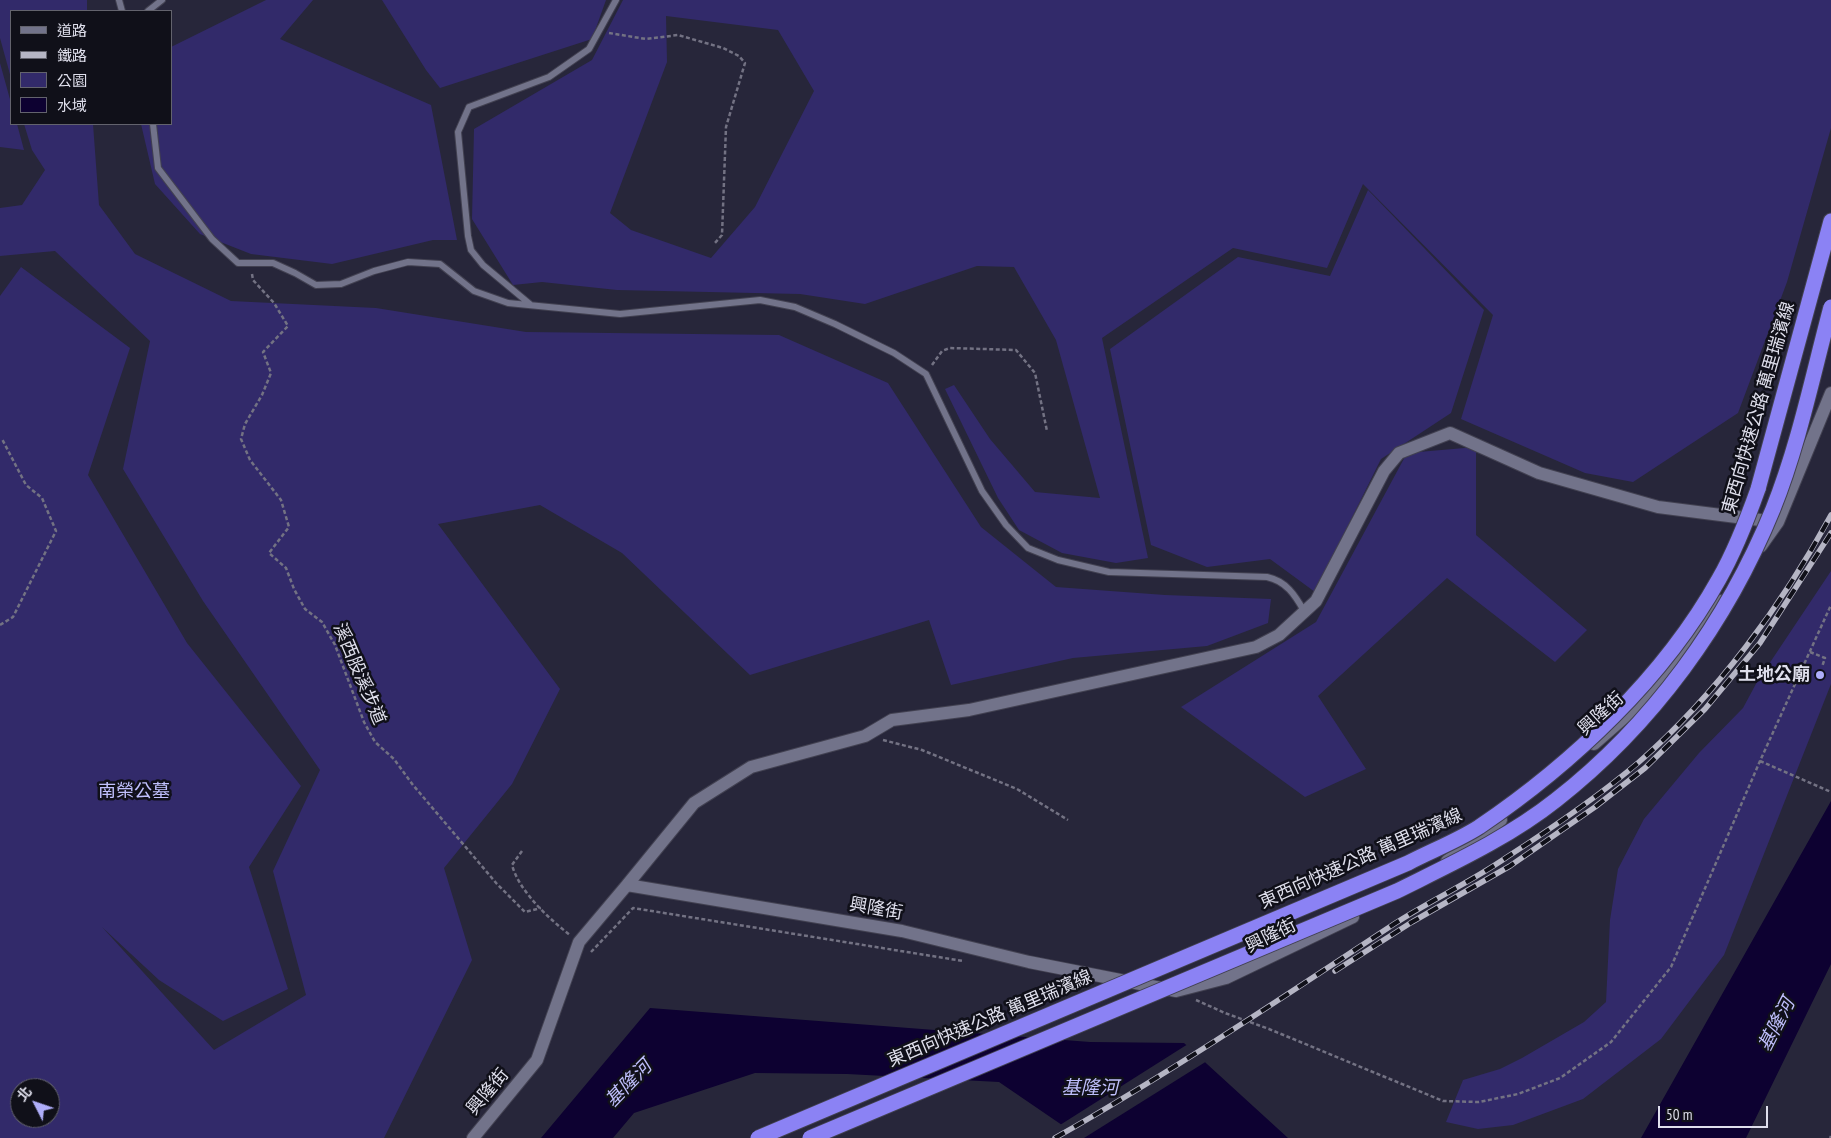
<!DOCTYPE html>
<html>
<head>
<meta charset="utf-8">
<style>
	body { margin:0 }
	#map { position:relative; width:1831px; height:1138px; overflow:hidden; background:#27263a; font-family:"PT Sans Narrow","Noto Sans TC",sans-serif }
	canvas { display:block }
	.legend { position:absolute; left:10px; top:10px; width:162px; height:115px; box-sizing:border-box; background:#101019; border:1px solid #63636d; margin:0; padding:6px 9px; list-style:none; font-size:15px; color:#dfdfec }
	.legend li { display:flex; align-items:center; gap:10px; height:25px }
	.legend b { width:25px; border:1px solid #63636d }
	.north { position:absolute; left:10px; top:1078px; width:50px; height:50px; box-sizing:border-box; background:#101019; border:1px solid #63636d; border-radius:50%; rotate:311deg; font-size:14px; font-weight:700; line-height:20px; text-align:center; color:#dfdfec }
	.north::after { content:''; display:block; margin:auto; width:18px; height:22px; background:#afaefa; clip-path:polygon(50% 0,100% 100%,50% 72%,0 100%) }
	.scale { position:absolute; left:1658px; top:1106px; width:110px; height:22px; box-sizing:border-box; border:2px solid #dfdfec; border-top:0; padding-left:6px; font-size:15px; line-height:18px; white-space:nowrap; color:#dfdfec; -webkit-text-stroke:4px #101019; paint-order:stroke }
</style>
</head>
<body>
<div id="map">
<canvas width="1831" height="1138"></canvas>
<ul class="legend">
<li><b style="height:6px;background:#72738a"></b>道路</li>
<li><b style="height:6px;background:#b5b5c4"></b>鐵路</li>
<li><b style="height:14px;background:#322a6a"></b>公園</li>
<li><b style="height:14px;background:#0d0131"></b>水域</li>
</ul>
<div class="north">北</div>
<div class="scale">50 m</div>
</div>
<script>
const ctx = document.querySelector('canvas').getContext('2d');
ctx.lineJoin = 'round';
function fillPath(path, color) { ctx.fillStyle = color; ctx.fill(path, 'evenodd'); }
function trace(path, color, width, dash) { ctx.strokeStyle = color; ctx.lineWidth = width; ctx.lineCap = dash ? 'butt' : 'round'; ctx.setLineDash(dash || []); ctx.stroke(path); }
function drawText(font, color, halo, rows, align = 'center') {
  ctx.font = font + ' "PT Sans Narrow","Noto Sans TC",sans-serif'; ctx.lineWidth = 5; ctx.setLineDash([]); ctx.textBaseline = 'middle'; ctx.strokeStyle = halo; ctx.fillStyle = color; for (const [text, x, y, turn = 0] of rows) {
    ctx.save(); ctx.translate(x, y); ctx.rotate((+turn || 0) * Math.PI / 180); ctx.textAlign = isNaN(turn) ? turn : align; if (halo) ctx.strokeText(text, 0, 0); ctx.fillText(text, 0, 0); ctx.restore();
  }
}
fillPath(new Path2D(`
	M0,0H87V11H11V78L0,38Z
	M266,0H313L280,39L431,105L457,240H433L332,264L251,254L200,234L155,184L141,124H171V47Z
	M382,0H606L592,39L440,88L426,70Z
	M623,0H1831V128L1787,282L1738,413L1633,482L1585,473L1461,419L1493,315L1363,184L1327,268L1233,248L1102,338L1148,558L1116,563L1062,553L1019,530L998,498L945,389L954,385L990,439L1035,492L1100,498L1056,340L1014,267L977,266L865,304L800,294L617,290L542,282L513,285L472,219L474,129L592,60ZM666,16L778,30L814,91L755,207L711,258L631,230L610,213L667,62Z
	M0,63L11,103V124H17L24,150L0,147Z
	M24,124H93L99,205L135,254L231,301L376,308L526,332L779,335L888,383L981,527L1056,587L1165,595L1271,599L1268,623L1207,646L1073,658L951,685L929,620L750,675L622,553L540,505L438,524L560,689L512,784L444,868L472,960L384,1138H0V296L21,267L130,348L88,475L187,643L301,786L249,867L288,989L223,1021L159,980L102,927L214,1050L306,995L273,871L320,770L203,601L123,469L150,341L55,251L0,256V208L22,205L45,170L32,150ZM20,1088H50V1118H20Z
	M1368,190L1484,310L1451,413L1381,459L1315,592L1270,559L1207,567L1151,545L1110,349L1238,257L1330,276Z
	M1476,447V535L1587,630L1555,662L1447,578L1318,696L1366,769L1305,797L1181,707L1316,622L1407,453Z
	M1831,571V684L1724,955L1661,1039L1583,1099L1513,1125L1478,1129L1446,1122L1463,1080L1500,1069L1522,1058L1584,1022L1606,1002L1610,920L1618,869L1644,819L1699,753L1743,708L1757,682Z`), '#322a6a');
fillPath(new Path2D(`
	M1831,801V964L1746,1138H1641Z
	M650,1008L1090,1042L1184,1043L1288,1138H1081L999,1082L847,1074L755,1073L634,1113L613,1138H541Z`), '#0d0131');
fillPath(new Path2D(`
	M1188,1044L1207,1061L1084,1138H1077L1060,1125Z`), '#27263a');
const lane = new Path2D(`
	M119,0L122,11
	M148,11L162,0
	M153,124L158,168L212,239L238,263H273L295,273L316,285L341,284L374,271L408,262L440,264L474,291L508,303L620,314L760,300L795,307L835,324L894,353L926,374L982,491L1006,525L1028,548L1058,560L1109,572L1267,577C1286,581 1295,595 1304,611
	M531,305L483,265L471,250L468,236L458,132L469,107L549,77L589,49L616,0`);
const street = new Path2D(`
	M1761,546L1778,522L1831,393
	M1594,744L1634,709L1676,661L1721,601
	M1447,861L1501,820
	M627,885L694,803L751,767L865,736L892,720L969,710L1256,647L1279,635L1316,601L1384,471L1399,453L1450,433L1539,473L1658,507L1776,522
	M473,1138L537,1060L579,942L627,885L902,931L1029,962L1176,991L1226,978L1353,917`);
const highway = new Path2D(`
	M1758,489L1831,221`);
trace(lane, '#424151', 8);
trace(street, '#424151', 14);
trace(highway, '#424151', 17);
trace(new Path2D(`
	M609,33L646,39L678,35L723,48L739,56L745,63L726,127L722,235L714,244
	M252,274L253,280L274,303L288,326L263,352L271,373L262,395L245,424L241,439L250,460L281,500L289,527L269,553L286,568L294,589L305,609L322,622L335,645L364,722L375,742L394,759L413,785L497,884L525,912L541,908
	M932,365L942,351L950,348L1016,350L1035,373L1047,431
	M0,625L13,617L56,531L42,498L26,485L2,439
	M1810,652L1825,658L1822,667
	M883,740L922,750L1017,789L1068,820
	M1760,761L1831,792
	M522,851L512,865C519,891 548,918 570,935
	M591,952L633,908L963,961
	M1196,1000L1225,1013L1269,1029L1443,1101L1479,1102L1518,1094L1560,1078L1611,1042L1671,967L1760,761L1831,605
	M1830,1138L1831,1136`), '#737283', 2.5, [4, 2.5]);
trace(lane, '#72738a', 6);
trace(street, '#72738a', 12);
trace(highway, '#8b82f4', 15);
const rail = new Path2D(`
	M1335,971L1412,922L1510,866L1595,807L1645,768L1705,709L1760,643L1831,533
	M1055,1138C1171,1072 1282,998 1394,924C1431,900 1471,882 1507,857C1552,828 1598,797 1639,762C1716,695 1783,604 1831,515`);
trace(rail, '#b5b5c4', 5.5);
trace(rail, '#101019', 4, [11]);
const highwayBridge = new Path2D(`
	M758,1138L1408,863C1431,851 1457,841 1479,827C1572,764 1664,678 1719,579C1735,551 1747,520 1758,489
	M810,1138L1397,891C1451,864 1508,838 1556,800C1652,725 1727,622 1773,509C1799,444 1813,374 1831,307`);
trace(highwayBridge, '#424151', 17, []);
trace(highwayBridge, '#8b82f4', 15);
for (const [x, y, r, color] of [
	[1820,675,5,"#afaefa"]
]) { const dot = new Path2D(); dot.arc(x, y, r, 0, 2 * Math.PI); ctx.fillStyle = color; ctx.fill(dot); trace(dot, '#101019', 2); }
drawText('18px', '#dfdfec', '#101019', [
	["東西向快速公路 萬里瑞濱線",1759,408,-74],
	["溪西股溪步道",359,674,67],
	["興隆街",1601,714,-42],
	["東西向快速公路 萬里瑞濱線",1361,859,-24],
	["興隆街",876,909,10],
	["興隆街",1271,936,-26],
	["東西向快速公路 萬里瑞濱線",990,1019,-23],
	["興隆街",488,1092,-50]
]);
drawText('bold 18px', '#dfdfec', '#101019', [
	["土地公廟",1810,675]
], 'right');
drawText('18px', '#c0c0fd', '#101019', [
	["南榮公墓",134,792]
]);
drawText('italic 19px', '#bebefb', '#101019', [
	["基隆河",1777,1025,-63],
	["基隆河",629,1084,-46],
	["基隆河",1090,1089]
]);
</script>
</body>
</html>
